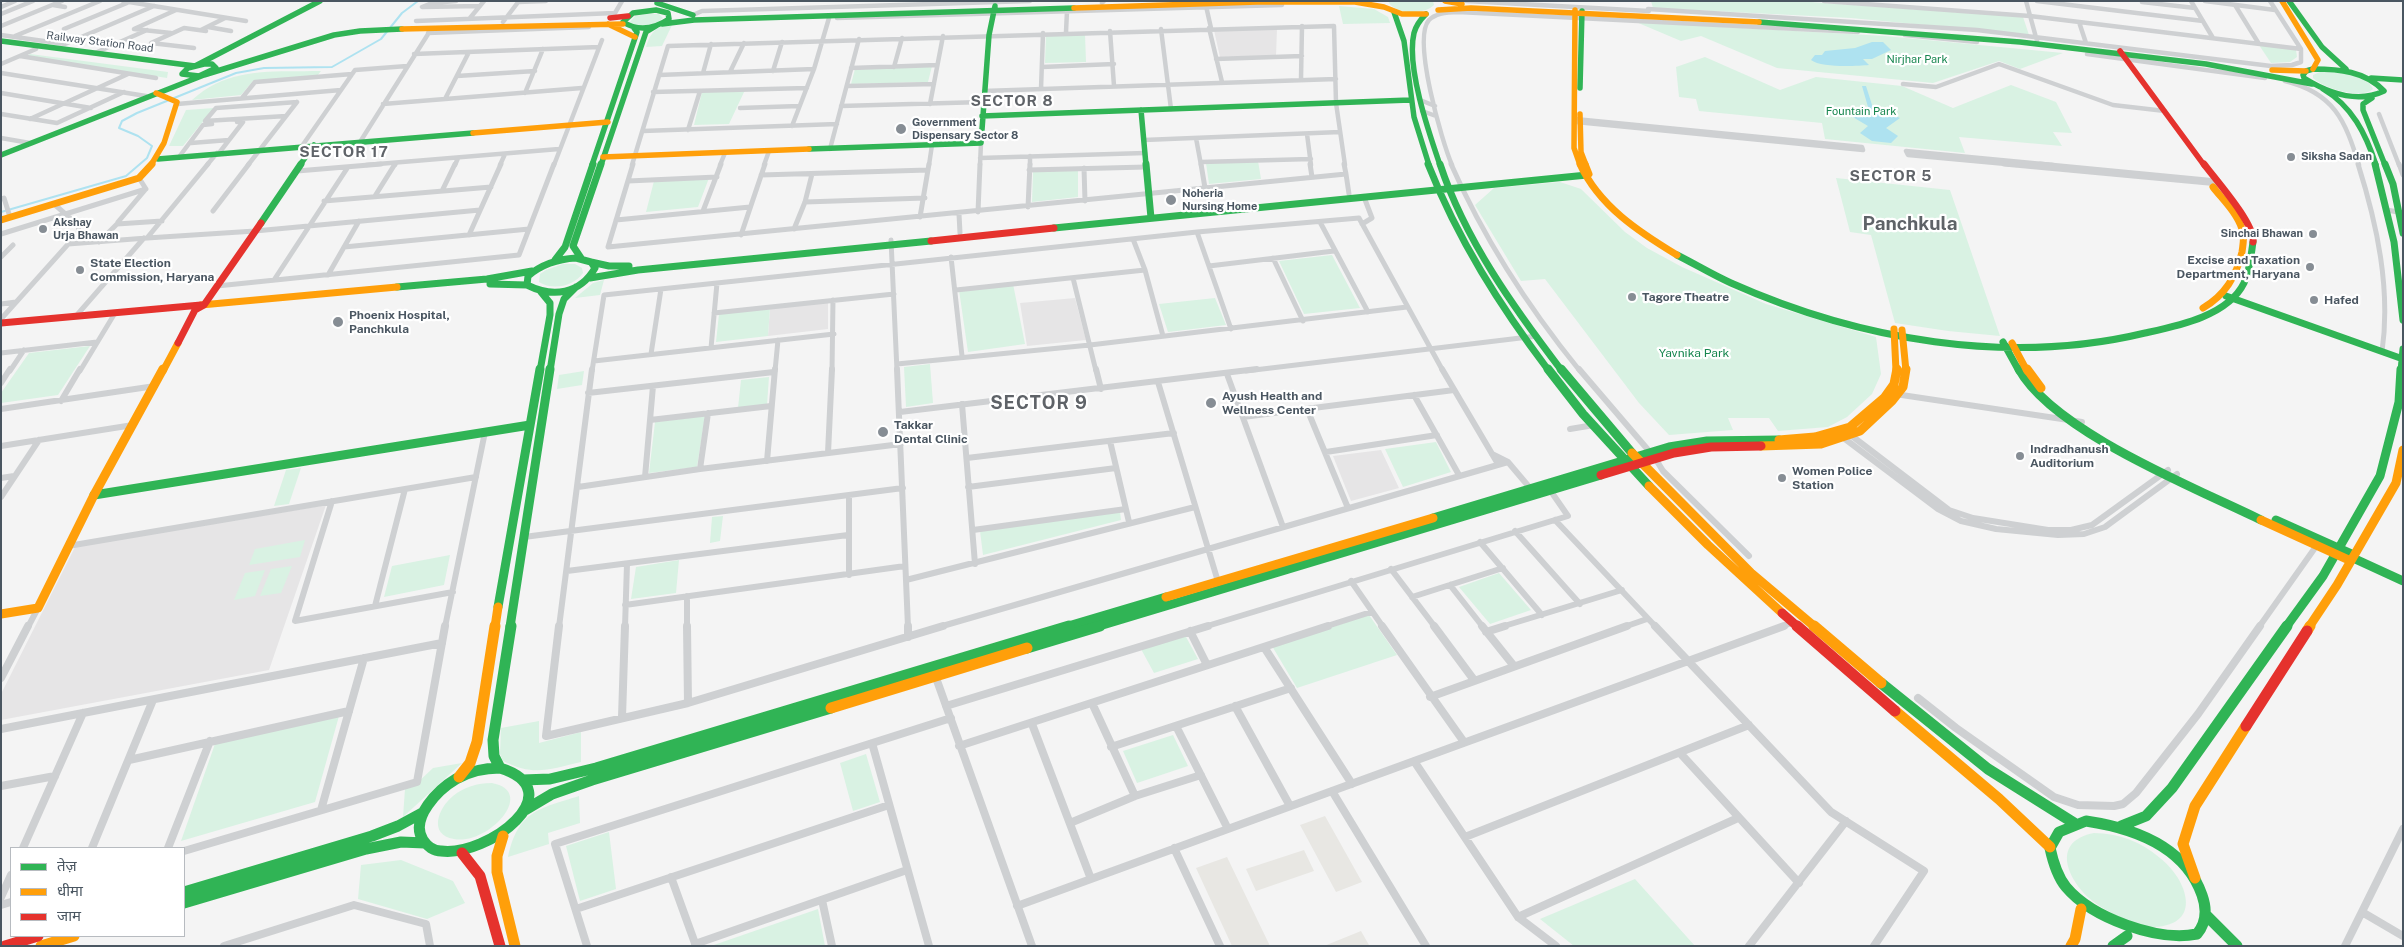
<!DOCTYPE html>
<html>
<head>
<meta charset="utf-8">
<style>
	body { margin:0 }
	#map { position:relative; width:2404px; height:947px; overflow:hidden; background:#f4f4f4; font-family:"Public Sans","Noto Sans Devanagari",sans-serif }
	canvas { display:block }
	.frame { position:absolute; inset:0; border:2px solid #4a5661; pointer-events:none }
	.legend { position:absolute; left:10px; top:847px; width:175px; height:90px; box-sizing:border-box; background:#fff; border:1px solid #b7bbc0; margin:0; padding:6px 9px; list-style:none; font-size:15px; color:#4a5661 }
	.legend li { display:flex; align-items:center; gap:10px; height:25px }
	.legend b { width:25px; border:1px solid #b7bbc0 }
</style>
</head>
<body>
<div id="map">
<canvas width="2404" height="947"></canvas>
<div class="frame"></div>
<ul class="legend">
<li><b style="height:6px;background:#30b455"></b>तेज़</li>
<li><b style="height:6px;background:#ff9f0a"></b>धीमा</li>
<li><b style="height:6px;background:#e5322d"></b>जाम</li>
</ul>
</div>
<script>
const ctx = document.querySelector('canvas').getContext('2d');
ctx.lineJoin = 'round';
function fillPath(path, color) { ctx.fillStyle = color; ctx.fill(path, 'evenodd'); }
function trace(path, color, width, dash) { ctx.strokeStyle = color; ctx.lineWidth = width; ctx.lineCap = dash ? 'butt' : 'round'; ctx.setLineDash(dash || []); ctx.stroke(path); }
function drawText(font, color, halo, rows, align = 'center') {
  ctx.font = font + ' "Public Sans",sans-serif'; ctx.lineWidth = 4.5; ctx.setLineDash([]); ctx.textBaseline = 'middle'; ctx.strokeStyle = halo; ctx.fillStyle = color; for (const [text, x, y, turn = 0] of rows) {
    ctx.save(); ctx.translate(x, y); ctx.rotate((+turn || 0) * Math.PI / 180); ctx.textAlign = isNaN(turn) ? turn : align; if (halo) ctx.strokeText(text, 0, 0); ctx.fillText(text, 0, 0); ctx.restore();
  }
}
fillPath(new Path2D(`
	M1325,816L1362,882L1336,892L1300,825Z
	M1304,850L1314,871L1256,891L1246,869Z
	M1227,857L1270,946H1232L1196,868Z
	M1361,931L1369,945L1324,946Z`), '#e8e7e3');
fillPath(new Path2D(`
	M1277,29L1276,56L1220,57L1214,30Z
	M1075,298L1086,340L1027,346L1020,303Z
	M828,301V329L768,336L770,308Z
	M1381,450L1399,488L1351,501L1333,456Z
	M326,505L269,670L1,720V694L75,547Z`), '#e6e5e6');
fillPath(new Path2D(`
	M1388,1H1433L1434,5C1425,15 1394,15 1388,1Z
	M1651,1H1797L2023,17L2029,35L1851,18L1653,8Z
	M1339,6L1374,9L1388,17L1390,23L1343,24Z
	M647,14H659L663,18C655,26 638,28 630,22L635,16Z
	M1636,22L1885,36L2063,53L2020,69L1999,61L1933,83L1777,68L1701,36L1681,41Z
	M673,23L662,46L646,47C651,31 656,27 673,23Z
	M1085,34L1086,62L1045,63L1046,35Z
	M2259,45L2296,50L2297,57L2290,62L2271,63Z
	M30,54L168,72L167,78L27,56Z
	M1705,57L1780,90L1816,77L1902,86L1953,108L2011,85L2056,102L2072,133L2053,132L2062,146L1959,137L1965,153L1825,139L1822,123L1699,111L1696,99L1679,97L1676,67Z
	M932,66L928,82L851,84L855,69Z
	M321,71L317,76L253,81L241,95L192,100C229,66 274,72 321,71Z
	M2320,72C2336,71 2366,73 2373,89C2362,100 2323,88 2313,78V75Z
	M745,90L729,124L694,125L702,92Z
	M214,108L183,146H169L186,110Z
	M1258,161L1261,179L1209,184L1206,163Z
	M1078,170V197L1032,202L1033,172Z
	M709,178L698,207L646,212L654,181Z
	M1836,178L1950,190L2000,336L1948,331L1895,323L1871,235L1850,232Z
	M1560,182L1581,189L1625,232L1647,248L1682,267L1766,304L1876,337L1881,374L1872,394L1847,417L1828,427L1778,431L1769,418H1728L1733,430L1669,435L1639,403L1545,279L1521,281L1475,205L1494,188Z
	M1332,255L1360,308L1304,314L1279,261Z
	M563,264H575L582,268L583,273C574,286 553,291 539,282L540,274L546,270Z
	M604,280L600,295L575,298L593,283Z
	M1013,284L1025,344L968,352L959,290Z
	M1215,298L1226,325L1168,332L1159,304Z
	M770,308L768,336L716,342L719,314Z
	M90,346L58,395L1,403V393L29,353Z
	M930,364L933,403L906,407L904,367Z
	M584,371L582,385L557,389L559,375Z
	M769,377L767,405L738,408L741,380Z
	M705,416L697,467L649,473L655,422Z
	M1436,442L1451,472L1403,487L1385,449Z
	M301,468L289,504L274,506L286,470Z
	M1120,512L1121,520L983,555L980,531Z
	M723,516L720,541L710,543L712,517Z
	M305,540L300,557L249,565L255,549Z
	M450,555L444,585L384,597L392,566Z
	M679,560L676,593L631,599L636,567Z
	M292,566L281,593L260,596L271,569Z
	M265,570L255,596L234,600L245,573Z
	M1499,573L1531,610L1490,624L1459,587Z
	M1369,615L1397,655L1297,688L1272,646Z
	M1185,635L1198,659L1154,673L1141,649Z
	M339,716L315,802L181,841L216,741Z
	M539,721V743L581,732V762C549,769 535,777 503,761L500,754L501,728Z
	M1173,735L1188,766L1137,783L1123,751Z
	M866,754L880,802L853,811L840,763Z
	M462,763L403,817L405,789L416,784L433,768Z
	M492,783C538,792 487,846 454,839C428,835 438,808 453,796C464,787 477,783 492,783Z
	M579,796L580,823L548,833L549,844L508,857C518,811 538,809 579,796Z
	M609,832L616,889L580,901L566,846Z
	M2094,833C2119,833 2141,842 2160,858C2187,879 2204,925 2154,927C2136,927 2102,910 2089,898C2066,877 2052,841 2094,833Z
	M401,860L453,881L465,903L427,919L358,899L361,865Z
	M1635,879L1695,946H1574L1540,919Z
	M818,909L825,946H711Z`), '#d9f2e3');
fillPath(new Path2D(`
	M1872,42H1883L1891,50L1872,59H1863L1869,65C1856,66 1821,68 1811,60L1815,55H1822L1825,51L1855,48Z
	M1862,86H1866L1873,108L1880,109L1900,118L1886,128L1898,136L1891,143L1872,141L1860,133L1868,126L1846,113L1862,107H1868Z`), '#aee2f0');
trace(new Path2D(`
	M1,212L126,176L147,158L152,146L138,136L119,128L122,121L137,113L236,73L264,68L332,67L381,39L402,13L418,1`), '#aee2f0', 2);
trace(new Path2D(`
	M123,1L246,21
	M456,1L432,3L422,7L480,6
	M1466,1L1649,11
	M1824,1L2030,16L2301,49
	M2026,1L2037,41
	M2037,1L2203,21
	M2191,1L2213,38
	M2205,1L2275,10
	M518,2L546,1
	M2142,2L2195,8
	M1102,3L1104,1
	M53,5L65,7
	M2235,5L2259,44
	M1206,6L1211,28
	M1,7L15,1
	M1648,9L1977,30L2271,66L2292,65L2301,62V49L2270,1
	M1,14L33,1
	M693,15L702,11L1030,1
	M470,18L484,1
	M837,18L1282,5
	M416,21L615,13L622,1
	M503,22L519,1
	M2079,22L2086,43
	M1,26L62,1
	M208,27L231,31
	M1209,28L1222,82
	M64,29L127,3
	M1161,29L1171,109
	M201,30L225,18
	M1110,31L1114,86
	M1066,32L1067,11
	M171,33L134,29L176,10
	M428,33L589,27
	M1,35L65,44L154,6
	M1905,35L1977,42
	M15,36L100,1
	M194,48L151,43L184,28L206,31
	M95,53L147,30
	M414,54L599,47
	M2087,54L2265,78
	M20,56L156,78
	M1216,59L1302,56
	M1,64L36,49
	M894,67L902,38
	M1042,67L1114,64
	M851,68L937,65
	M773,71L782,42
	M730,72L744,43
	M1,73L146,96
	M703,73L711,44
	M659,75L814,69
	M457,76L535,71
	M1301,79L1302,26
	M2285,81C2334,93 2345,120 2359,165
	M1903,84L1936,87L1999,64L2113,105L2165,111
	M847,86L934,84
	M1041,89L1043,33
	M984,91L1336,79
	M653,92L807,88
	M1,93L91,108
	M525,93L543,49
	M242,98L255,82L352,74
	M445,99L469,52
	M1420,100L1435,106
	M177,104L341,90
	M383,104L582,88
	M930,104L943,36
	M841,106L983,102
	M740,108L799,106
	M1422,111L1436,116
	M1,114L57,123L124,92
	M2379,114L2399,165
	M286,116L205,121L216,108L297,102
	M30,119L128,74
	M1575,119L1862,147L1863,150L1576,122
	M792,126L814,69L829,18
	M688,130L700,91
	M643,131L837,124
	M1307,134L1311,165
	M1,138L30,143
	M1196,138L1201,165
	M1144,140L1340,132
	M360,142L430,31
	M191,143L229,140
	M302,146L355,70L407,66
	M830,149L859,39
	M219,153L243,122H237
	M179,157L203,125L212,124
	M980,158L1145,153
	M1201,162L1311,159
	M207,165L217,153
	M248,165L297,102
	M366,165L559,149
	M395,165L396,163
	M455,165L458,158
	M500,165L505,154
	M554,165L602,40
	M632,165L668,46L1334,26L1336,103L1345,165
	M720,165L725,153
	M764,165L769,151
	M929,165L932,145
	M980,165L981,143
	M1030,165V156
	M1452,165C1442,142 1412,39 1429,20C1436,13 1449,12 1458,12L1858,32
	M2017,165L1908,155L1906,151L2053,165`), '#ced0d2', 4.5);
trace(new Path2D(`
	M633,164L608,247L1346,174
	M1201,164L1205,188
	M1310,164L1312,177
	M1344,164L1346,174
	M1451,164C1484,239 1528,307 1580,371
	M2004,164L2219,184
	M2040,164L2217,181
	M2358,164C2377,224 2391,289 2382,352
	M2399,164L2403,175
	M1084,168L1085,201
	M1029,170L1146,167
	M297,171L381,164
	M1346,174L1349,194
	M761,175L928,170
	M628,181L717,177
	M442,191L455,164
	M375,196L395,164
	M1,199L4,198L10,217
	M324,201L491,187
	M805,202L925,198
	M1028,207L1030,164
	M2387,210L2403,213
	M213,211L249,164
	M703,211L721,164
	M978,212L980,164
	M959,214L960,233
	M920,217L929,164
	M616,220L750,207
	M118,222L145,190
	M1320,222L1368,312
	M1362,224L1372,218L1364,197
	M794,229L805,202L812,174
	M1197,232L1231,329
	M1,234L146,189L139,178
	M469,235L501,164
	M741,235L765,164
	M147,238L255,231L480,210
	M1133,239L1145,270L1163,336
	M891,240L897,371
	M99,242L117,224L162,221
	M68,244L147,238L208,164
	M344,247L529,229
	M1,257L13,245
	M951,257L962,356
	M1273,258L1303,321
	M1209,266L1334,251
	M328,275L359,221
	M1073,278L1096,371
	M274,280L348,167
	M217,286L519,255L554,164
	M956,290L1145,270
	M1,304L16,302
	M714,313L894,294
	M76,316L144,238
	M1,319L79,232L78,225L54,204
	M711,348L717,283
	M1,353L97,342
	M651,354L661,289
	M594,361L834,334
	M897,364L1090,345L1407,307
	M10,371L24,350
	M80,371L115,313
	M592,371L604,295L1197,232L1359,218L1443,371
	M775,371L778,340
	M832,371L833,300
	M1246,371L1537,336`), '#ced0d2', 5);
trace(new Path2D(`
	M897,369L908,627
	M1096,369L1101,389
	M1442,369L1498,464
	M1579,369L1655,458L1663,471L1749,556
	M1227,374L1283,527
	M1158,382L1219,585
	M1,383L10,369
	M588,393L774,372
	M1895,394L2082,422
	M1414,395L1459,475
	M61,401L80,369
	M962,404L975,564
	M1,409L155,386
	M1307,409L1348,508
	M900,412L1257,369
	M1243,417L1454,390
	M650,420L771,406
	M1570,429L1594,425
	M1848,433L1949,510L1973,518L2048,530H2071L2092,525L2168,470
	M1841,436L1938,509L1961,521L1996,529L2058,535L2084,534L2105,527L2177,474
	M1110,441L1129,522
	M1,446L133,425
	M1326,452L1437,435
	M828,453L832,369
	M1492,454L1508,462L1530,488
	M967,458L1174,433
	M767,461L775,369
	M700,469L708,413
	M645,477L653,386
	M1,478L14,476
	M578,487L700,469L901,444
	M968,487L1116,468
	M849,495V575
	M1,497L39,440
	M332,501L295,621L453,592
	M1555,520L1656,627
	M973,530L1126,509
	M1515,531L1580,604
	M524,537L903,488
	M1480,542L1542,615
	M68,546L476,477
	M1391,569L1435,627
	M567,571L848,535
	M906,580L1195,507
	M1351,581L1383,627
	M1450,585L1483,627
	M687,596V627
	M1412,597L1503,568
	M625,605L905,566
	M375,606L405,489
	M28,627L38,608
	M445,627L485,432
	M559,627L592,369
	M625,627L627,564
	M939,627L1508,462
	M1204,627L1568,516L1550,490
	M1324,627L1371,612
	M1501,627L1622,590
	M1624,627L1647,619
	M1780,627L1792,623
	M2259,627L2317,545`), '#ced0d2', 6);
trace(new Path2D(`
	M559,626L546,736L688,703L943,626
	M687,626L688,703
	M908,626V637
	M1382,626L1464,742
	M1434,626L1474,680
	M1482,626L1514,666
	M1655,626L1831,812L1924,871L1874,946
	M1190,631L1207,665
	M1486,632L1505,626
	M1264,647L1352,784
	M935,675L1032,946
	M1,678L28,626
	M1430,697L1627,626
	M1918,698L1956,728L2054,797L2078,805L2114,806L2123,804L2136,793L2198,714L2260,626
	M1092,703L1135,796
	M946,706L1208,626
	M1235,706L1290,806
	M622,717L625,626
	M1032,724L1091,879
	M1176,726L1228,829
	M1,729L442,643
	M872,743L929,946
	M959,746L1328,626
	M1111,747L1291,688
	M1680,753L1799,883
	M129,760L349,711
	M1414,761L1518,917L1556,946
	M1,786L55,776
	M1332,791L1426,946
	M321,810L364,658
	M1070,823L1135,796L1201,775
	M1465,837L1749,725
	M23,848L83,713
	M92,848L153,700
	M168,848L210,741
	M1174,848L1220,946
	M184,851L417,782L445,626
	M671,877L696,946
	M1,897L11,875
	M822,900L832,946
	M1,905L11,902
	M1017,906L1784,626
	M576,909L889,805
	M2362,912L2403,936
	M1518,917L1738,818
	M695,944L907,870
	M224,946L354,905L426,924L430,946
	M587,946L555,844L951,718
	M1749,946L1846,821
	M2345,946L2403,829`), '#ced0d2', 8);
trace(new Path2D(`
	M2289,1L2322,47L2346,69
	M657,3L693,15
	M656,10L668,13L669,19C654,29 639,32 623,22L633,13Z
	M1394,12L1404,41L1414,117L1429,165
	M1426,14C1420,20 1416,25 1414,33C1406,67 1429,133 1440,165
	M1759,22L2020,42L2206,64L2312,84
	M662,24L694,20L1074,8
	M1,41L195,66L320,1
	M204,64H212L216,68L199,76L182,74L188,68Z
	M2313,69C2339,69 2365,71 2384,91C2357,104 2328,93 2304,78L2303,75L2306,71Z
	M2371,78L2403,80
	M1580,88L1582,11
	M2323,89C2352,106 2366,134 2376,165
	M2372,98L2363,104V110L2385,165
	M1141,110L1146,165
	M982,116L1410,100
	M809,149L981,143L989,35L995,6
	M1,155L204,75L334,35L360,31L402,29
	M158,159L473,133
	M300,165L314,145
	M592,165L637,32L634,28
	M601,165L646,32L656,26`), '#30b455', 5.5);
trace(new Path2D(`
	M1146,164L1151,218
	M1428,164C1458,240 1500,306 1549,371
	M1440,164C1465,240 1514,308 1562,371
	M2375,164L2394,242L2403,320
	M2385,164L2393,184L2403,233
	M261,223L301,164
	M1054,228L1587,175
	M1677,255C1695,264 1713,275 1731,283C1859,340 2008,366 2145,333C2177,326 2228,316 2244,283C2250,270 2251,255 2253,242
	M576,258L591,262L595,268C580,294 553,298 527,285L528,276C542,264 558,259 576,258Z
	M581,258L573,246L601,164
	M555,260L565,247L593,164
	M591,262L609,266H629
	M590,278L638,270L931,241
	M490,284L527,285
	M397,287L487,279L532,271
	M2226,296L2403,359
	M2003,342L2019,371
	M540,371L550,315V303L541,292
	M550,371L559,314L564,299L576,287
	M2401,371L2403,349`), '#30b455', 7);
trace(new Path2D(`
	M1548,369L1583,414L1649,486
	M1561,369L1632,453
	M2019,369C2054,432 2196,488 2261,520
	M94,495L530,425
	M1433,518L1669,447L1707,441L1779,440
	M2276,520L2354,555
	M2353,558L2403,581
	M498,607L540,369
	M510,627L550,369
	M1065,627L1166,597
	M1096,627L1601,475
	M2286,627L2323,576L2380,476L2399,402L2401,369`), '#30b455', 9);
trace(new Path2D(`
	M1027,648L1100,626
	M1881,683L1988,769L2074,823
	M500,768L494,756L493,740L511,626
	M500,768C574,791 488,857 441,851C434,851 427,846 423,840C409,818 439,789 456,779C470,771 485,768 500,768Z
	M523,780L550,779L596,768L1069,626
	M525,810L552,794L592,780L831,708
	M2086,821C2133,828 2185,846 2202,895C2207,909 2207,922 2197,934C2158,942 2092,918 2066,887C2057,876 2053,862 2050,848L2059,832Z
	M2121,826L2146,816L2172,788L2287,626
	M184,892L372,836L398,826L422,813
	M184,903L366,849L401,842L425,843
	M2207,916L2237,946
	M2113,946L2127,936`), '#30b455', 11);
trace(new Path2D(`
	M1445,1L1462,4
	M2282,1L2318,60L2313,69
	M1074,8L1257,2H1355L1384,7L1402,14H1426
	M1438,10L1471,8L1759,22
	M1575,10L1574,148L1580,165
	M608,24L635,37
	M402,29L623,24
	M2272,70L2306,71
	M1580,114L1581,152L1586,165
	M473,133L608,122
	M603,157L809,149
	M151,165L164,143L177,102L156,93`), '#ff9f0a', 5.5);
trace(new Path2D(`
	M1580,164C1599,206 1639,232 1677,255
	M1585,164L1589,174
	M1,220L139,178L152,164
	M201,305L397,287
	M2203,308C2225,295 2236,277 2242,252C2243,244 2245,237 2242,229C2237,213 2223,200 2213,187
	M1894,329L1896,371
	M1902,330L1906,371
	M2012,343L2027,371
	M163,371L178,343`), '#ff9f0a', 7);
trace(new Path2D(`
	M2027,369L2041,388
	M1779,440L1815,437L1850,427L1884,398L1894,384L1897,369
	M1761,446L1821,444L1860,431L1892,401L1903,387L1906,369
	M1632,453L1751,573L1815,627
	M1649,486L1708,545L1782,613
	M2261,520L2351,561
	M1166,597L1433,518
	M1,614L38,608L94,495L163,369
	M495,627L498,607
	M2309,627L2337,585L2396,483L2403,450`), '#ff9f0a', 9);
trace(new Path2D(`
	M1814,626L1881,683
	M2307,631L2310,626
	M831,708L1027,648
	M1895,711L1999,799L2050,847
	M459,777L470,763L477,742L495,626
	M503,836L497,856V872L515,946
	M2195,878L2183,844L2195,806L2246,726
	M41,946L74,936
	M2071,946L2075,939L2081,909`), '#ff9f0a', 11);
trace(new Path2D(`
	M610,18L628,16
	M2120,51L2204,165`), '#e5322d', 5.5);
trace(new Path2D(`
	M2204,164C2215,179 2256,225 2253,242
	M931,241L1054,228
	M1,323L201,305
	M178,343L195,310L204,305L261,223`), '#e5322d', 7);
trace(new Path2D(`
	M1601,475L1674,453L1711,447L1761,446
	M1782,613L1798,627`), '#e5322d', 9);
trace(new Path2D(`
	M1797,626L1895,711
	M2246,726L2307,631
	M462,853L480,876L500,946
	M5,946L38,936`), '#e5322d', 11);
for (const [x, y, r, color] of [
	[901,129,6,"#868d94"],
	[2291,157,5,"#868d94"],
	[1171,200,6,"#868d94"],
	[43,229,5,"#868d94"],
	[2313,234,5,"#868d94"],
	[2310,267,5,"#868d94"],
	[80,270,5,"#868d94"],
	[1632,297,5,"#868d94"],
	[2314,300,5,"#868d94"],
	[338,322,6,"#868d94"],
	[1211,403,6,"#868d94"],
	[883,432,6,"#868d94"],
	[2020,456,5,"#868d94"],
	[1782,478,5,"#868d94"]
]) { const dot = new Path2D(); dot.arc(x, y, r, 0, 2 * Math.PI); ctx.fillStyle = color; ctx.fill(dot); trace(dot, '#fff', 2); }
drawText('11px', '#4a5661', '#fff', [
	["Railway Station Road",100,42,7]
]);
drawText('11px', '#17864f', '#fff', [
	["Nirjhar Park",1917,60],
	["Fountain Park",1861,112]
]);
drawText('bold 11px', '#4a5661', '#fff', [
	["Government",912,123],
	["Dispensary Sector 8",912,136],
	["Siksha Sadan",2301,157],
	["Noheria",1182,194],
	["Nursing Home",1182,207],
	["Akshay",53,223],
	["Urja Bhawan",53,236],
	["Sinchai Bhawan",2303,234,"right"]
], 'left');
drawText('bold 12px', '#4a5661', '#fff', [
	["Excise and Taxation",2300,260,"right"],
	["Department, Haryana",2300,274,"right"],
	["State Election",90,263],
	["Commission, Haryana",90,277],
	["Tagore Theatre",1642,297],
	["Hafed",2324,300],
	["Phoenix Hospital,",349,315],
	["Panchkula",349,329],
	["Ayush Health and",1222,396],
	["Wellness Center",1222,410],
	["Takkar",894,425],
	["Dental Clinic",894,439],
	["Indradhanush",2030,449],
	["Auditorium",2030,463],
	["Women Police",1792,471],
	["Station",1792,485]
], 'left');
drawText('12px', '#17864f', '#fff', [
	["Yavnika Park",1694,353]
]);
ctx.letterSpacing = '1px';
drawText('bold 15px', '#5f6368', '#fff', [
	["SECTOR 8",1012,101],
	["SECTOR 17",344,152],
	["SECTOR 5",1891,176]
]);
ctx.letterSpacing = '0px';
ctx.letterSpacing = '1px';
drawText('bold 18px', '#5f6368', '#fff', [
	["SECTOR 9",1039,403]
]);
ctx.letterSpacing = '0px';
drawText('bold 19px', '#5f6368', '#fff', [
	["Panchkula",1910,224]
]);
</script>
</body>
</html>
